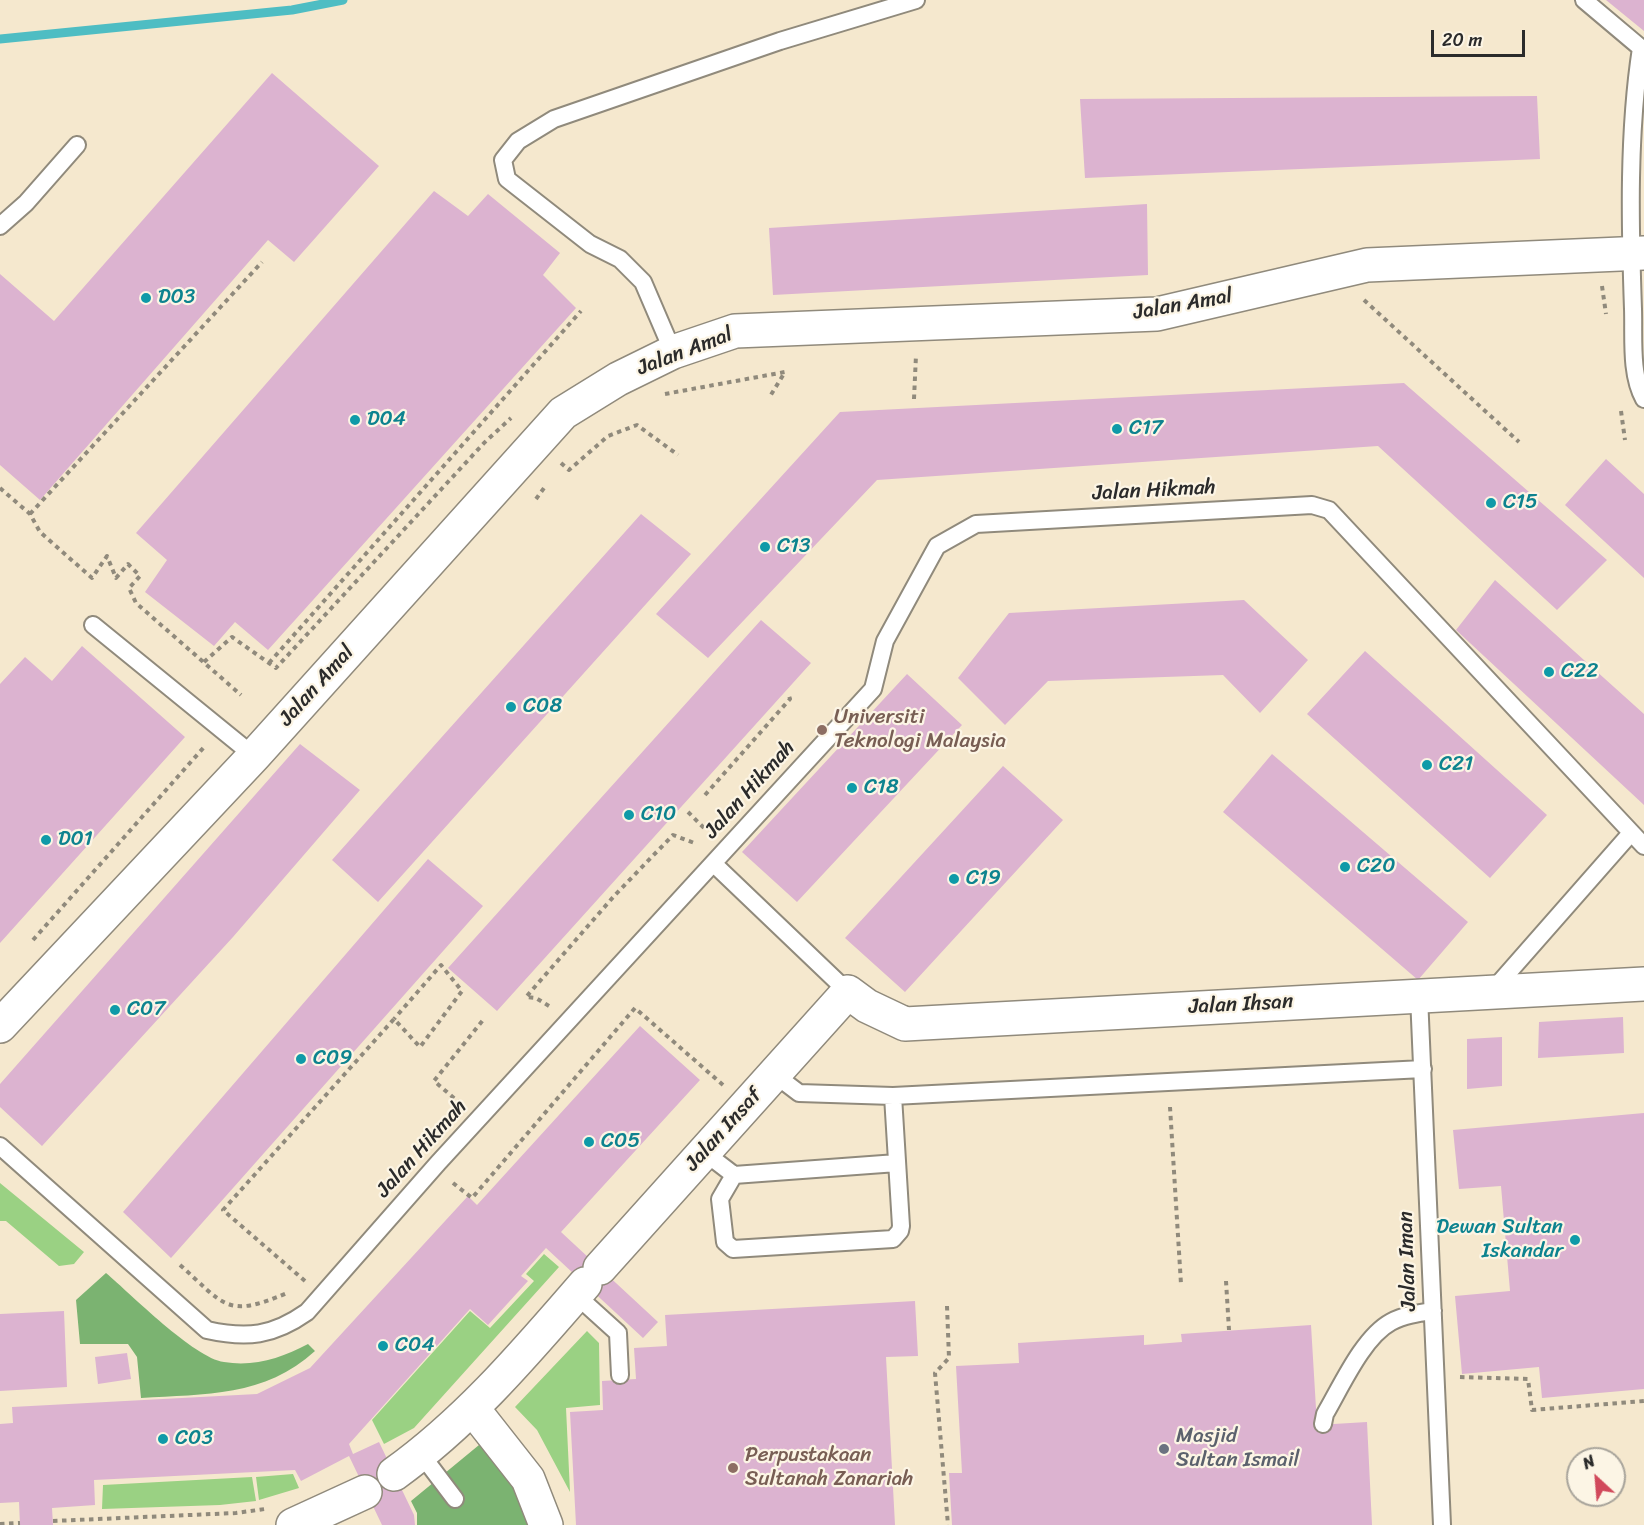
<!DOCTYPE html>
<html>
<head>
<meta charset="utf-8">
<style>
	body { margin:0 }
	#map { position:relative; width:1644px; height:1525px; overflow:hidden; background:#f5e8ce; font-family:Sriracha,sans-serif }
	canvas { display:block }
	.north { position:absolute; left:1566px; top:1447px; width:60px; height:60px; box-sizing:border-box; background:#fcf5e5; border:2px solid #a8a49b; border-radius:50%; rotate:334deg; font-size:16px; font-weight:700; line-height:24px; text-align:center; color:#2b2b2b }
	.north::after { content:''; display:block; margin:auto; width:21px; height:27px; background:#d1495b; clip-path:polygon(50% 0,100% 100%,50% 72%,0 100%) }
	.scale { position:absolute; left:1431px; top:30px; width:94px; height:27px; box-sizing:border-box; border:3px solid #2b2b2b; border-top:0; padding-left:8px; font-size:18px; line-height:21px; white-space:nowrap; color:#2b2b2b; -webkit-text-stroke:4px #fcf5e5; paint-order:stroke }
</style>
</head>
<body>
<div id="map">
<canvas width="1644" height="1525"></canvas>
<div class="north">N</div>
<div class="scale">20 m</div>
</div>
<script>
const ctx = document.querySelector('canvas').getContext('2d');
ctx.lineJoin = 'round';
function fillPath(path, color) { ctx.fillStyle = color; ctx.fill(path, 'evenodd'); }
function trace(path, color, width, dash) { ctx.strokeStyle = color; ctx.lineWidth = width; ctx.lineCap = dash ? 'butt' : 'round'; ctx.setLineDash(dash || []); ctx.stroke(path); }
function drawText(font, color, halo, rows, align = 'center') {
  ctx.font = font + ' Sriracha,sans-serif'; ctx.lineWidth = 4.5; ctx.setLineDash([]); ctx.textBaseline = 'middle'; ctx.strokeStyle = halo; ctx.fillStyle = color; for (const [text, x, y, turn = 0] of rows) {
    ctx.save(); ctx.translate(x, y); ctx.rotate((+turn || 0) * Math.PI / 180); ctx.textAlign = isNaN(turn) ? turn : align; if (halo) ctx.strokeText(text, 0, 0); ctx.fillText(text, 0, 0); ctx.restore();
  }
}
fillPath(new Path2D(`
	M0,1183L84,1252L74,1264L59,1266L6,1221H0Z
	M544,1254L559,1267L414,1428L384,1444L372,1420L470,1311L490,1328L534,1281L526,1274Z
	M587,1331L599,1343L600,1405L566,1408L570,1492L537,1430L515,1407Z
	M293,1474L299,1488L259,1500L256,1477Z
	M252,1477L256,1501L220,1505L102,1509L103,1485Z`), '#9ad183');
fillPath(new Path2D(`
	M106,1273C131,1294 194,1358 224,1362C254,1367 282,1358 308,1344L315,1351C265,1397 205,1394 141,1398L137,1357L128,1344H80L76,1300Z
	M479,1445H484L504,1466L534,1525H417V1513L411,1501Z`), '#7bb371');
trace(new Path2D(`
	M0,39L292,10L343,0`), '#4ebdc3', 9);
fillPath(new Path2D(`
	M1606,0H1644V31Z
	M272,73L379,166L294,262L268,240L40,500L0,465V274L54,321Z
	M1537,96L1540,159L1085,178L1080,99Z
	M434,191L468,216L488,194L560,253L543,275L576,308L268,650L235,622L214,646L145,592L167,560L136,533Z
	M1147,204L1148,275L773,295L769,228Z
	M1404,383L1607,560L1557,610L1378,446L877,480L708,658L656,614L840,412Z
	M1606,459L1644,494V578L1565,505Z
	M641,514L691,554L378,902L332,860Z
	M1495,580L1644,714V805L1456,630Z
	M1244,600L1308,660L1260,713L1223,675L1048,681L1005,725L958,678L1009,613Z
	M761,620L811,663L497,1011L448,968Z
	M82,646L185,737L0,943V684L25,657L52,681Z
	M1365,651L1547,815L1490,878L1307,714Z
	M907,674L962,725L797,902L742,852Z
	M300,744L360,790L233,937L42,1146L0,1107V1084Z
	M1272,754L1468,922L1418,980L1223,812Z
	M1003,766L1063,820L905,992L845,938Z
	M428,859L483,906L171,1258L123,1212Z
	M1623,1017L1624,1053L1538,1058L1539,1022Z
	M640,1026L700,1080L561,1232L658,1322L643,1338L546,1248L521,1276L528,1281L488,1325L470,1309L349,1444L353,1454L379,1442L414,1515L415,1525H382L349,1456L301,1481L295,1470L94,1480L95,1505L52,1508L53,1525H20L19,1502L0,1503V1424L13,1423L12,1407L257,1394L310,1368L468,1196L477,1205Z
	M1502,1037V1086L1467,1089V1039Z
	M1644,1113V1389L1542,1398L1539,1367L1462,1374L1455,1296L1510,1291L1501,1186L1459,1189L1453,1130Z
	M915,1301L918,1356L886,1357L895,1525H576L570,1412L603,1410L602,1381L636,1379L634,1348L667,1346L665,1315Z
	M64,1311L67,1387L0,1391V1314Z
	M1311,1325L1317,1425L1367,1422L1372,1525H952L949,1473H962L956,1366L1019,1363L1018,1343L1144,1335V1345L1182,1342L1181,1334Z
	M127,1353L131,1379L98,1384L95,1357Z`), '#dcb3d0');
const lane = new Path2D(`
	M1584,0L1641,48C1628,133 1630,223 1633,309C1634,337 1630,374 1644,399
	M0,226L26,203L77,145
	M673,352L643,282L620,259L590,244L507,179L503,160L518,141L554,119L780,41L916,0
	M93,625L254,756
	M714,864L848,992
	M1493,990L1631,833
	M1419,996L1442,1525
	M774,1074L799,1093L893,1096L1423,1069
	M0,1146L207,1330C247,1339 273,1336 307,1312L438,1163L873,689L885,641L937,546L976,524L1312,505L1329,510L1644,846
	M704,1152L734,1175L897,1163
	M734,1175L720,1199L725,1242L733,1249L893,1239L900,1231L901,1226L893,1096
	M576,1295L618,1333L620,1375
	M1323,1424L1325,1414C1341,1387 1363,1337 1391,1322C1404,1315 1419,1313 1433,1311
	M421,1454L455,1499`);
const street = new Path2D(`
	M0,1026L254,756L563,413L618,379L673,352L735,331L1157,314L1367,265L1644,253
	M600,1268L848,992L867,1006L905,1024L1644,984
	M473,1409L528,1479L546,1525
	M394,1474C468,1421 526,1352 585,1284
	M293,1525L365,1492`);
trace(lane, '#908a7c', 20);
trace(street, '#908a7c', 36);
trace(new Path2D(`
	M1602,286L1606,314
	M1364,300L1519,442
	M665,394L785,372L769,398
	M914,399L916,355
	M1621,411L1625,440
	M561,463L569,470L608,436L637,425L678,455
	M0,488L30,514L40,532L92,578L107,556L116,578L128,564L140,576L129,588L136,603L241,695
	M536,499L544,488L542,485
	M30,514L262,262
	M204,662L232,637L276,668L484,443L511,418
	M269,663L581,311
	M705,795L790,699L788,693
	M688,812L707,831
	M33,940L205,746
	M549,1006L536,998L526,997L615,895L673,835L697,844
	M461,1104L434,1081L483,1020
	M1170,1107L1181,1284
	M453,1183L472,1198L635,1008L723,1085
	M180,1265C225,1305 226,1319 287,1293
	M305,1281L223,1210L394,1019L420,1047L462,991L441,965L394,1019
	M1226,1281L1229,1330
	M947,1306L949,1358L935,1373L948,1525
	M1460,1377L1528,1379L1532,1410L1644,1401
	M53,1521L236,1513L265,1509
	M0,1524L20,1523`), '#908a7c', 4, [4.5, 4.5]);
trace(lane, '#fff', 16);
trace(street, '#fff', 33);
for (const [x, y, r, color] of [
	[146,298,6,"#0f9aa8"],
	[355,420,6,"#0f9aa8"],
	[1117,429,6,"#0f9aa8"],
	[1491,503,6,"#0f9aa8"],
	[765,547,6,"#0f9aa8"],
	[1549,672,6,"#0f9aa8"],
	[511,707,6,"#0f9aa8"],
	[822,730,6,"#8d6e63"],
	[1427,765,6,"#0f9aa8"],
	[852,788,6,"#0f9aa8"],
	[629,815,6,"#0f9aa8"],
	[46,840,6,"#0f9aa8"],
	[1345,867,6,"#0f9aa8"],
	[954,879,6,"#0f9aa8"],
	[115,1010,6,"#0f9aa8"],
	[301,1059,6,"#0f9aa8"],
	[589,1142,6,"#0f9aa8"],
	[1575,1240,6,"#0f9aa8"],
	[383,1346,6,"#0f9aa8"],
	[163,1439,6,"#0f9aa8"],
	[1164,1449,6,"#6b7280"],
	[733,1468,6,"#8d6e63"]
]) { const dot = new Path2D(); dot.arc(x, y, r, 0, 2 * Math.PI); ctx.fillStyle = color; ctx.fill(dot); trace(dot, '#fcf5e5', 2); }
drawText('21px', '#0d838f', '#fcf5e5', [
	["D03",158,298],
	["D04",367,420],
	["C17",1129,429],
	["C15",1503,503],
	["C13",777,547],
	["C22",1561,672],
	["C08",523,707],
	["C21",1439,765],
	["C18",864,788],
	["C10",641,815],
	["D01",58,840],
	["C20",1357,867],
	["C19",966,879],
	["C07",127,1010],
	["C09",313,1059],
	["C05",601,1142],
	["Dewan Sultan",1563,1228,"right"],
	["Iskandar",1563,1252,"right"],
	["C04",395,1346],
	["C03",175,1439]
], 'left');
drawText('21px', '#2b2b2b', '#fcf5e5', [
	["Jalan Amal",1183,305,-10],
	["Jalan Amal",685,352,-21],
	["Jalan Hikmah",1154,491,-3],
	["Jalan Amal",317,686,-48],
	["Jalan Hikmah",750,790,-48],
	["Jalan Ihsan",1241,1005,-3],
	["Jalan Insaf",724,1130,-48],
	["Jalan Hikmah",422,1149,-48],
	["Jalan Iman",1408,1261,-92]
]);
drawText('21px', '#785e54', '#fcf5e5', [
	["Universiti",834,718],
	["Teknologi Malaysia",834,742],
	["Perpustakaan",745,1456],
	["Sultanah Zanariah",745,1480]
], 'left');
drawText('21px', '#5b616d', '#fcf5e5', [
	["Masjid",1176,1437],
	["Sultan Ismail",1176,1461]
], 'left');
</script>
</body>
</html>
